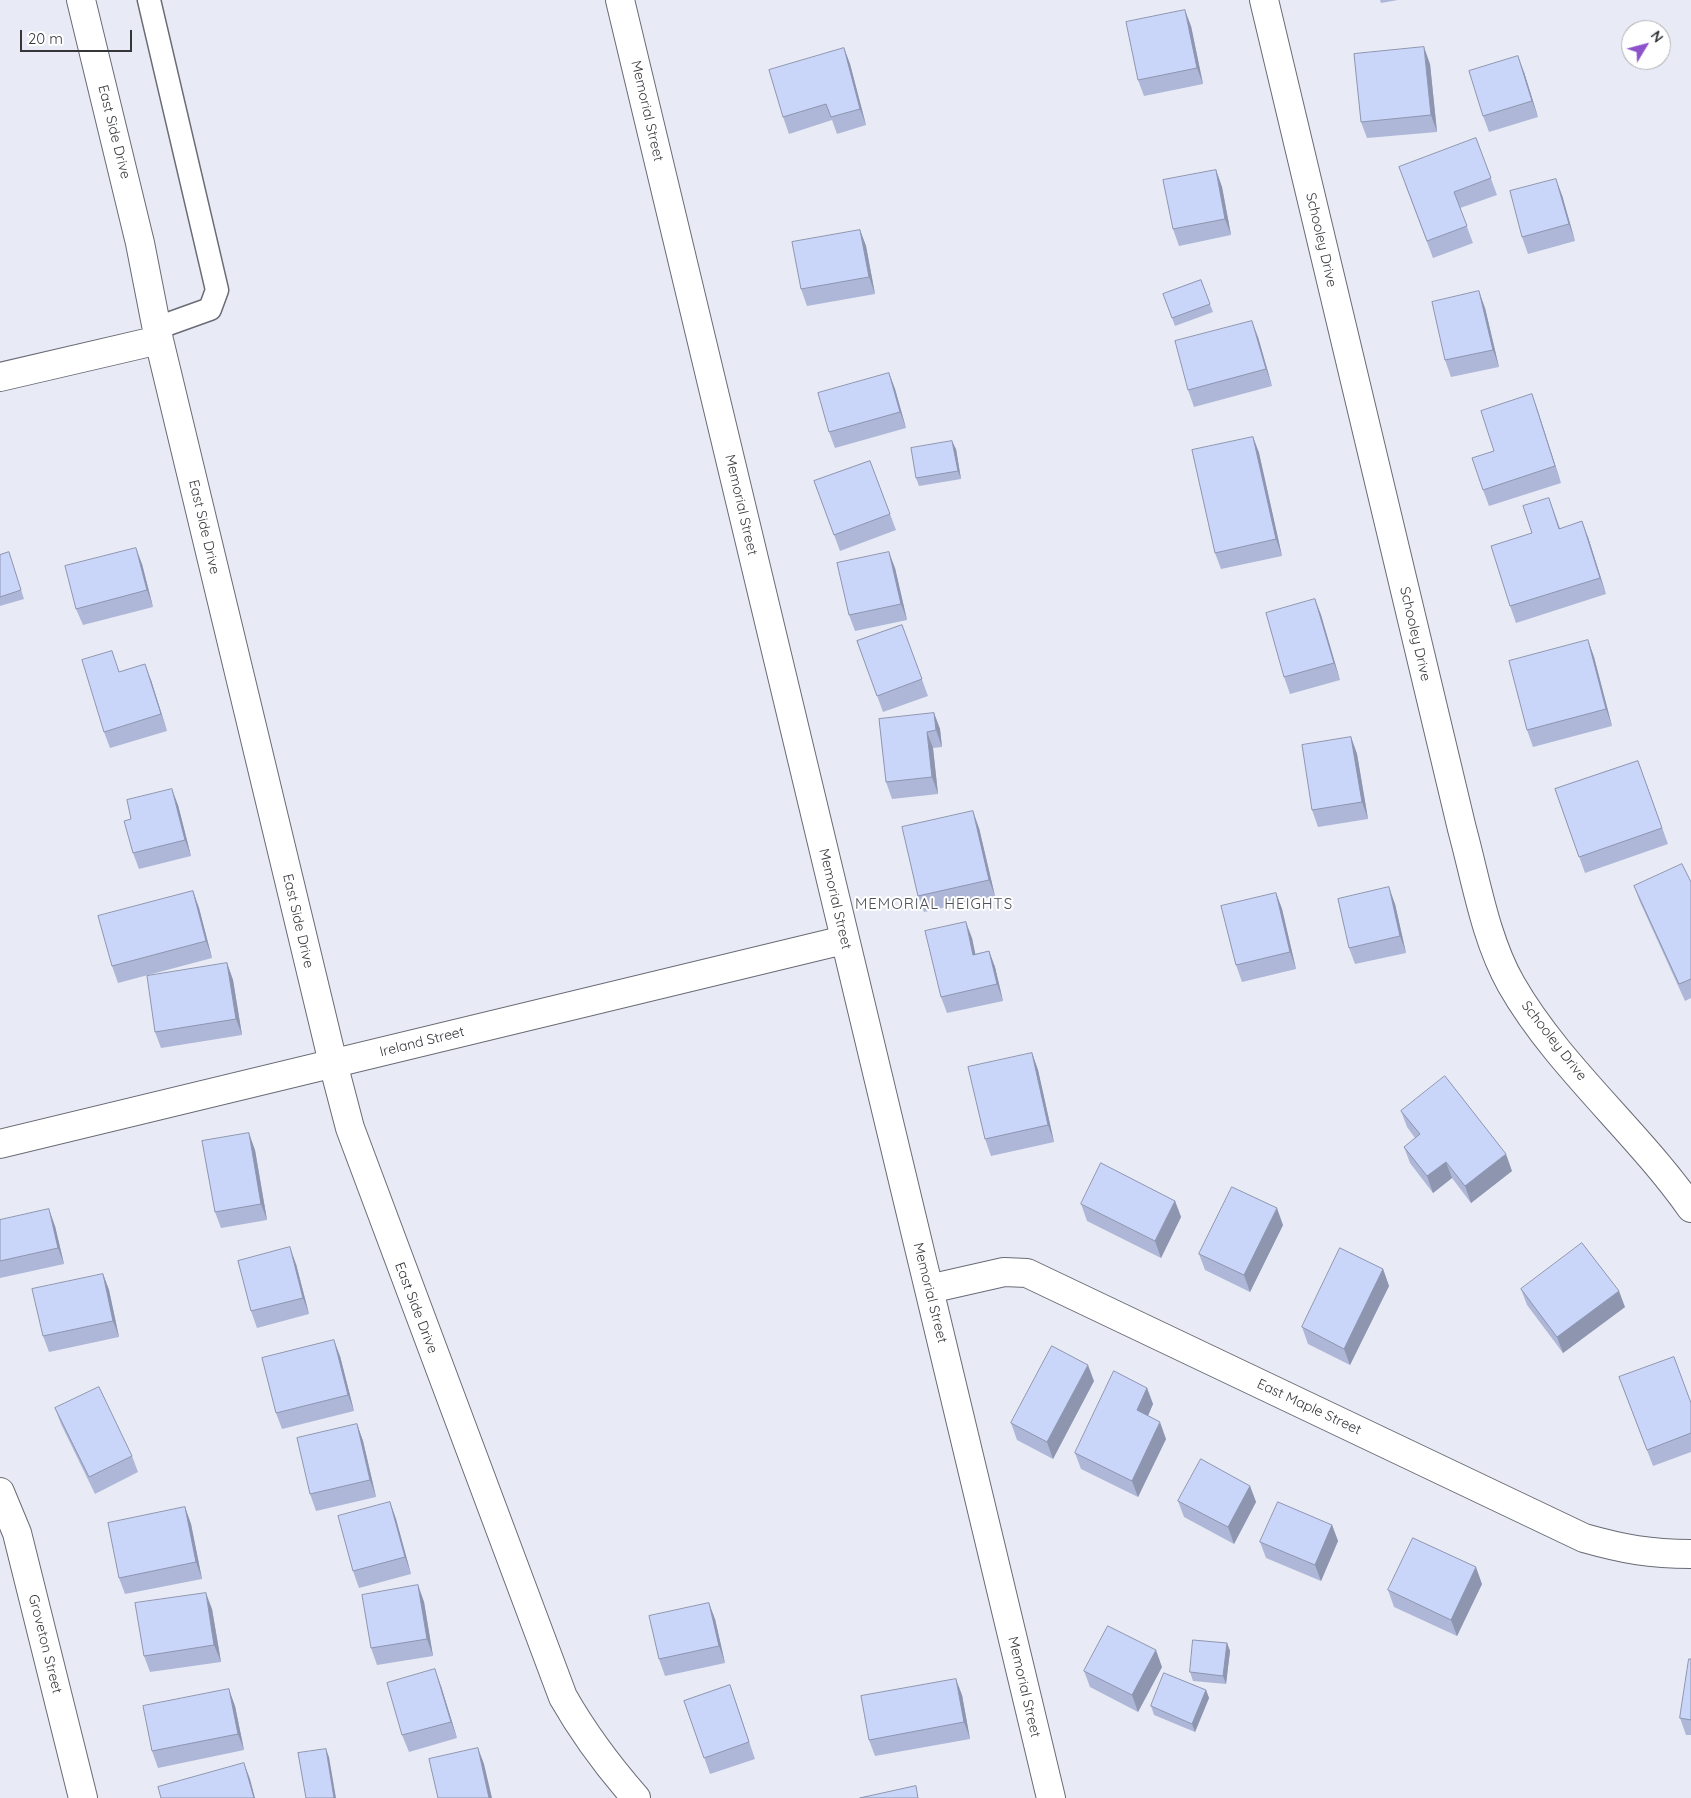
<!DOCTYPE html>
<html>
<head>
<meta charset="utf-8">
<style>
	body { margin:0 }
	#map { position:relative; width:1691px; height:1798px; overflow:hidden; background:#e8ebf6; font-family:Quicksand,sans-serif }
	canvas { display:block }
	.north { position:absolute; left:1621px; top:20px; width:50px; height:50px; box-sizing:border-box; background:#fff; border:1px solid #aeafb0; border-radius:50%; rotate:53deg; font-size:14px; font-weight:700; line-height:20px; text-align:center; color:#34363a }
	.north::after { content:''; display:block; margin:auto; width:18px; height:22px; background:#8c53ca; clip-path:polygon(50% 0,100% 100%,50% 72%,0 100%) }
	.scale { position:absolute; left:20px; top:30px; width:112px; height:22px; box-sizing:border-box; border:2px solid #34363a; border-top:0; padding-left:6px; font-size:15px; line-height:18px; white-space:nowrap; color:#34363a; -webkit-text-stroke:4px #fff; paint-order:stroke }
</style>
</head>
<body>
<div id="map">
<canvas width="1691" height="1798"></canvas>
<div class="north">N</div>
<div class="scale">20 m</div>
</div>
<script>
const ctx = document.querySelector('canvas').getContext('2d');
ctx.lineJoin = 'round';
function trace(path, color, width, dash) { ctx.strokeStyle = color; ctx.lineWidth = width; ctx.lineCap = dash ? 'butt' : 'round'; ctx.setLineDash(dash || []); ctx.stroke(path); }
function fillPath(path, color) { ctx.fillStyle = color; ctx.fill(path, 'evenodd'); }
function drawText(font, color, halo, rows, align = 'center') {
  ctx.font = font + ' Quicksand,sans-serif'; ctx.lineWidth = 4; ctx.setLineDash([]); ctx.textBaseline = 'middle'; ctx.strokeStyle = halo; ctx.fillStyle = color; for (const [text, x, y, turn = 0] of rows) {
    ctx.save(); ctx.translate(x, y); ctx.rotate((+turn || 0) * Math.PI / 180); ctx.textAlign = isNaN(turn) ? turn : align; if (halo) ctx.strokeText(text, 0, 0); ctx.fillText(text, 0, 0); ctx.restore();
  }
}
const service = new Path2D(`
	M149,0L217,290L210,309L157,328`);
const minor = new Path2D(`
	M81,0L140,243L159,340L333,1063L350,1128L563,1697C584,1734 608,1766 636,1798
	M620,0L1051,1798
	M1264,0L1462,829C1476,880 1485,938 1511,984C1557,1065 1637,1131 1691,1208
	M0,377L159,340
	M0,1144L844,940
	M929,1289L1004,1272L1027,1273L1584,1538C1623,1549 1650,1554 1691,1554
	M0,1492L17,1533L83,1798`);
trace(service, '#696b75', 25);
trace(minor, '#696b75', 30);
trace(service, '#fff', 22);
trace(minor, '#fff', 28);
fillPath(new Path2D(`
	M1380,0H1398L1381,3Z
	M1191,26L1203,84L1144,96L1138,80Z
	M844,48L850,64L866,125L837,134L832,120L789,134L783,117Z
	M1430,64L1437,132L1367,138L1361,122Z
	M1524,72L1538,117L1489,132L1483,116Z
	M1476,138L1497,195L1460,208L1473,243L1433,258L1405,184Z
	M1216,170L1222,187L1231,235L1179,246L1173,229Z
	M1562,195L1575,241L1528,254L1522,237Z
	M860,230L866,246L875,294L807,306L801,289Z
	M1201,280L1213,312L1175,326L1163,294Z
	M1485,308L1499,367L1451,377L1445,360Z
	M1258,337L1272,386L1194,407L1188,390Z
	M889,373L895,389L906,428L835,448L829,432Z
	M1532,394L1561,483L1489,506L1483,490L1494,451Z
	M1253,437L1259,453L1282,556L1221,569L1215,553Z
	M956,449L961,479L919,486L916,478Z
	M870,461L896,530L840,551L814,481Z
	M1549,498L1560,528L1588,537L1606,594L1516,623L1510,606L1532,533Z
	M9,552L24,599L0,606V555Z
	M142,564L153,607L83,625L76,609Z
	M895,568L907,620L855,631L849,615Z
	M1315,599L1321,615L1340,680L1290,694L1284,677Z
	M902,625L928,696L883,712L857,641Z
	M1588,640L1594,657L1612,726L1533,747L1527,730Z
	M151,680L167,731L110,748L104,732Z
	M934,713L940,729L942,747L933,748L938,794L892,799L886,782Z
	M1351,737L1357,754L1368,819L1318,827L1312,810Z
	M1638,761L1668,844L1585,873L1555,789Z
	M178,805L191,856L139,869L133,853L131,819Z
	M979,828L995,896L924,912L918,896Z
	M1691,882V998L1685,1001L1640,902L1634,886Z
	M193,891L199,908L212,958L118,983L112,966Z
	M1276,893L1282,909L1296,969L1242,982L1236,965Z
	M1395,904L1406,953L1355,964L1349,948Z
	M972,938L975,954L989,951L995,967L1003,1001L947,1013L941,997Z
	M227,963L233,980L242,1035L161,1048L155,1032Z
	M1032,1053L1038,1070L1054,1142L991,1156L985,1139Z
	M1401,1111L1512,1171L1471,1203L1452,1178L1433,1193L1410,1163L1404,1147L1415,1138L1407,1127Z
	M255,1150L267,1220L221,1228L215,1212Z
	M1175,1201L1181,1217L1161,1258L1087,1221L1081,1204Z
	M0,1220L55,1226L64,1264L0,1278Z
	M1283,1225L1250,1292L1205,1270L1199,1254Z
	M296,1264L309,1314L257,1328L251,1311Z
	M1383,1269L1389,1286L1350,1365L1308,1344L1302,1327Z
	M103,1274L109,1290L119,1337L49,1352L43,1336Z
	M1521,1289L1625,1307L1563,1353L1527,1305Z
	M340,1356L354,1411L282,1429L276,1413Z
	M1619,1377L1691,1403V1452L1653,1466Z
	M1094,1381L1053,1459L1017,1440L1011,1423Z
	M1147,1388L1153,1404L1148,1416L1166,1439L1138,1497L1081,1469L1075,1453Z
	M55,1408L132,1456L138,1472L95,1494L61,1424Z
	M357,1424L363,1441L376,1497L316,1511L310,1494Z
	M1250,1486L1256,1502L1234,1544L1184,1517L1178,1501Z
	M390,1502L396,1519L411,1574L359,1588L353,1571Z
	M185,1507L191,1524L202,1579L125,1594L119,1578Z
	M1332,1525L1338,1541L1321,1581L1266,1558L1260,1542Z
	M1482,1584L1457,1636L1394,1607L1388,1590Z
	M418,1585L424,1602L433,1656L377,1665L371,1648Z
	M212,1609L221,1662L150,1672L144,1656Z
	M715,1619L725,1663L665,1676L659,1659Z
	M1227,1643L1230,1651L1226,1684L1193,1681L1190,1672Z
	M1691,1659V1735H1686L1680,1718Z
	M1162,1667L1138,1712L1090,1687L1084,1671Z
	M730,1685L755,1759L710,1774L684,1701Z
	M441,1686L457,1738L409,1752L402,1735Z
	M1206,1690L1209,1698L1195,1732L1154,1715L1151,1706Z
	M962,1695L970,1739L875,1756L869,1740Z
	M235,1706L244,1750L158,1768L152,1751Z`), '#aeb7d7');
fillPath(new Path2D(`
	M1185,10L1191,26L1203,84L1197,68Z
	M1424,47L1430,64L1437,132L1431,115Z
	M844,48L850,64L866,125L860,109Z
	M1518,56L1524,72L1538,117L1532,101Z
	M1216,170L1222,187L1231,235L1225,219Z
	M1556,179L1562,195L1575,241L1569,224Z
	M860,230L866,246L875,294L869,277Z
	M1479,291L1485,308L1499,367L1493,350Z
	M1252,321L1258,337L1272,386L1266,369Z
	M889,373L895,389L906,428L900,412Z
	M1532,394L1538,411L1561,483L1555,466Z
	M1253,437L1259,453L1282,556L1276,539Z
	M952,441L956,449L961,479L958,471Z
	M1582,521L1588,537L1606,594L1600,578Z
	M136,548L142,564L153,607L147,590Z
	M889,552L895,568L907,620L901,604Z
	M1315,599L1321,615L1340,680L1334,663Z
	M1588,640L1594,657L1612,726L1606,709Z
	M145,664L151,680L167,731L161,714Z
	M934,713L940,729L942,747L936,730Z
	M927,732L933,748L938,794L932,777Z
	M1351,737L1357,754L1368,819L1362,802Z
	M172,789L178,805L191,856L185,840Z
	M973,811L979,828L995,896L989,880Z
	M1389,887L1395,904L1406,953L1400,936Z
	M193,891L199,908L212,958L206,941Z
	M1276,893L1282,909L1296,969L1290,952Z
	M966,922L972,938L979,971L973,955Z
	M989,951L995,967L1003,1001L997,984Z
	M227,963L233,980L242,1035L236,1019Z
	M1032,1053L1038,1070L1054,1142L1048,1125Z
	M249,1133L255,1150L267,1220L261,1204Z
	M1506,1154L1512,1171L1471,1203L1465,1186Z
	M1446,1162L1452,1178L1433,1193L1427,1176Z
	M1175,1201L1181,1217L1161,1258L1155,1241Z
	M1277,1208L1283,1225L1250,1292L1244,1275Z
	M49,1209L55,1226L64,1264L58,1248Z
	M290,1247L296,1264L309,1314L303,1298Z
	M1383,1269L1389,1286L1350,1365L1344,1349Z
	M103,1274L109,1290L119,1337L113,1321Z
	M1619,1291L1625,1307L1563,1353L1557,1337Z
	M334,1340L340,1356L354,1411L348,1395Z
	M1088,1365L1094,1381L1053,1459L1047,1442Z
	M1147,1388L1153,1404L1143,1427L1137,1410Z
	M1160,1422L1166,1439L1138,1497L1132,1481Z
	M357,1424L363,1441L376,1497L370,1480Z
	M1250,1486L1256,1502L1234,1544L1228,1527Z
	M390,1502L396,1519L411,1574L405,1557Z
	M185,1507L191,1524L202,1579L196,1562Z
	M1332,1525L1338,1541L1321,1581L1315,1565Z
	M1476,1567L1482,1584L1457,1636L1451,1620Z
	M418,1585L424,1602L433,1656L427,1639Z
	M206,1593L212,1609L221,1662L214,1645Z
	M709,1603L715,1619L725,1663L719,1646Z
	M1227,1643L1230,1651L1226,1684L1223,1676Z
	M1156,1650L1162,1667L1138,1712L1132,1695Z
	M435,1669L441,1686L457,1738L451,1722Z
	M956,1679L962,1695L970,1739L964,1722Z
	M229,1689L235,1706L244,1750L238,1734Z
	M1206,1690L1209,1698L1195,1732L1192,1724Z
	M478,1748L484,1764L492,1798H489Z
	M326,1749L329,1757L336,1798H334Z
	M244,1763L250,1779L255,1798H254Z`), '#8d95af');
const building = new Path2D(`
	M1185,10L1197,68L1138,80L1126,22Z
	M1424,47L1431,115L1361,122L1354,54Z
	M844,48L860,109L831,117L826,104L783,117L769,70Z
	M1518,56L1532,101L1483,116L1469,71Z
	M1476,138L1491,178L1454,192L1467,226L1427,241L1399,167Z
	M1216,170L1225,219L1173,229L1163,180Z
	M1556,179L1569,224L1522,237L1510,191Z
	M860,230L869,277L801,289L792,242Z
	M1201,280L1210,304L1172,318L1163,294Z
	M1479,291L1493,350L1445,360L1432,302Z
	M1252,321L1266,369L1188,390L1175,341Z
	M889,373L900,412L829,432L818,393Z
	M1532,394L1555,466L1483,490L1472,458L1494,451L1481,411Z
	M1253,437L1276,539L1215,553L1192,450Z
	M952,441L958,471L916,478L911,448Z
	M870,461L890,514L834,535L814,481Z
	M1549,498L1559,529L1582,521L1600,578L1510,606L1491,546L1532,533L1523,506Z
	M136,548L147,590L76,609L65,566Z
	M9,552L21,590L0,597V555Z
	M889,552L901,604L849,615L837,563Z
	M1315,599L1334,663L1284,677L1266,613Z
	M902,625L922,679L877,696L857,641Z
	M1588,640L1606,709L1527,730L1509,661Z
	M112,651L119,672L145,664L161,714L104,732L82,660Z
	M934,713L936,730L927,732L932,777L886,782L879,719Z
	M1351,737L1362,802L1312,810L1302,745Z
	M1638,761L1662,828L1579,857L1555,789Z
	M172,789L185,840L133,853L124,821L131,819L127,800Z
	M973,811L989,880L918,896L902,827Z
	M1682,864L1691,882V979L1679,984L1634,886Z
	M1389,887L1400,936L1349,948L1338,899Z
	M193,891L206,941L112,966L98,916Z
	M1276,893L1290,952L1236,965L1221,906Z
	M966,922L973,955L989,951L997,984L941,997L925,931Z
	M227,963L236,1019L155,1032L147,976Z
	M1032,1053L1048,1125L985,1139L968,1067Z
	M1445,1076L1506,1154L1465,1186L1446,1162L1427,1176L1404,1147L1420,1134L1401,1111Z
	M249,1133L261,1204L215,1212L202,1141Z
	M1101,1163L1175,1201L1155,1241L1081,1204Z
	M1232,1187L1277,1208L1244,1275L1199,1254Z
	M49,1209L58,1248L0,1261V1220Z
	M1582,1243L1619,1291L1557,1337L1521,1289Z
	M290,1247L303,1298L251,1311L238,1261Z
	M1340,1248L1383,1269L1344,1349L1302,1327Z
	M103,1274L113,1321L43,1336L32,1289Z
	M334,1340L348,1395L276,1413L262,1358Z
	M1052,1346L1088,1365L1047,1442L1011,1423Z
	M1674,1357L1691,1403V1433L1647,1450L1619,1377Z
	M1114,1371L1147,1388L1137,1410L1160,1422L1132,1481L1075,1453Z
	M99,1387L132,1456L89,1477L55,1408Z
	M357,1424L370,1480L310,1494L297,1438Z
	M1201,1459L1250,1486L1228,1527L1178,1501Z
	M390,1502L405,1557L353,1571L338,1516Z
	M1278,1502L1332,1525L1315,1565L1260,1542Z
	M185,1507L196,1562L119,1578L108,1523Z
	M1413,1538L1476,1567L1451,1620L1388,1590Z
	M418,1585L427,1639L371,1648L362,1595Z
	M206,1593L214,1645L144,1656L135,1603Z
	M709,1603L719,1646L659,1659L649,1616Z
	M1108,1626L1156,1650L1132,1695L1084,1671Z
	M1193,1640L1227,1643L1223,1676L1190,1672Z
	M1689,1659H1691V1720L1680,1718Z
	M435,1669L451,1722L402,1735L387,1683Z
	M1164,1673L1206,1690L1192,1724L1151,1706Z
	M956,1679L964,1722L869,1740L861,1696Z
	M730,1685L749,1742L704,1758L684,1701Z
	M229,1689L238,1734L152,1751L143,1706Z
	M478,1748L489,1798H438L429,1759Z
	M326,1749L334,1798H306L298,1753Z
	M244,1763L254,1798H161L158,1787Z
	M916,1786L918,1798H860Z`);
fillPath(building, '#cad5fa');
trace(building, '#8d95af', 1);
drawText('14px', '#34363a', '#fff', [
	["Memorial Street",647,111,77],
	["East Side Drive",114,132,76],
	["Schooley Drive",1321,240,77],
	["Memorial Street",741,505,77],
	["East Side Drive",204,527,77],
	["Schooley Drive",1415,634,77],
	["Memorial Street",835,899,77],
	["East Side Drive",298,921,77],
	["Schooley Drive",1554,1041,52],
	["Ireland Street",422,1042,-14],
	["Memorial Street",930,1293,76],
	["East Side Drive",416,1308,69],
	["East Maple Street",1309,1407,25],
	["Groveton Street",45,1644,76],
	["Memorial Street",1024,1687,77]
]);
ctx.letterSpacing = '1px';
drawText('15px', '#4e5059', '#fff', [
	["MEMORIAL HEIGHTS",934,904]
]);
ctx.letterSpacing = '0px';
</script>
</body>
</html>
